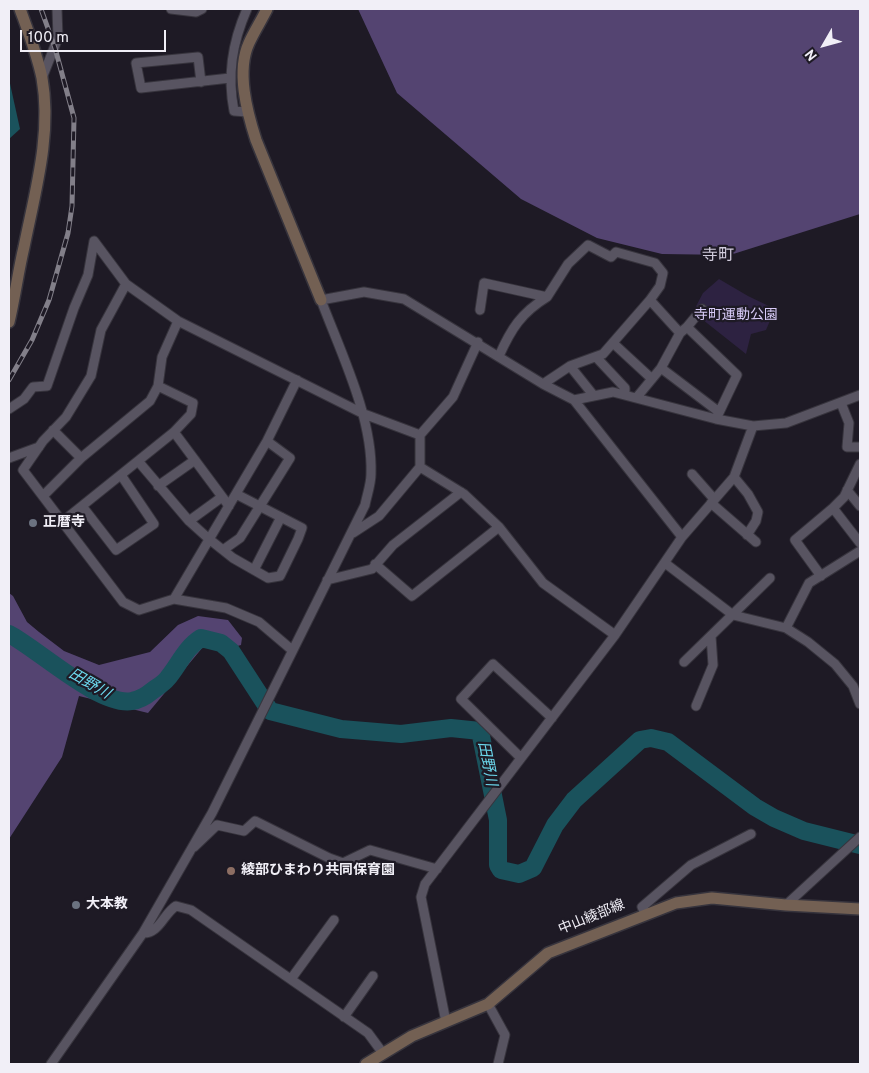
<!DOCTYPE html>
<html>
<head>
<meta charset="utf-8">
<style>
	body { margin:0 }
	#map { position:relative; width:869px; height:1073px; overflow:hidden; background:#1e1a25; font-family:Overpass,sans-serif }
	canvas { display:block }
	.frame { position:absolute; inset:0; border:10px solid #f1eff7; pointer-events:none }
	.north { position:absolute; left:799px; top:20px; width:50px; height:50px; -webkit-text-stroke:4px #1e1a25; paint-order:stroke; rotate:232deg; font-size:14px; font-weight:700; line-height:20px; text-align:center; color:#f1eff7 }
	.north::after { content:''; display:block; margin:auto; width:18px; height:22px; background:#f1eff7; clip-path:polygon(50% 0,100% 100%,50% 72%,0 100%) }
	.scale { position:absolute; left:20px; top:30px; width:146px; height:22px; box-sizing:border-box; border:2px solid #f1eff7; border-top:0; padding-left:6px; font-size:15px; line-height:18px; white-space:nowrap; color:#f1eff7; -webkit-text-stroke:4px #1e1a25; paint-order:stroke }
</style>
</head>
<body>
<div id="map">
<canvas width="869" height="1073"></canvas>
<div class="frame"></div>
<div class="north">N</div>
<div class="scale">100 m</div>
</div>
<script>
const ctx = document.querySelector('canvas').getContext('2d');
ctx.lineJoin = 'round';
function fillPath(path, color) { ctx.fillStyle = color; ctx.fill(path, 'evenodd'); }
function trace(path, color, width, dash) { ctx.strokeStyle = color; ctx.lineWidth = width; ctx.lineCap = dash ? 'butt' : 'round'; ctx.setLineDash(dash || []); ctx.stroke(path); }
function drawText(font, color, halo, rows, align = 'center') {
  ctx.font = font + ' Overpass,"Noto Sans JP",sans-serif'; ctx.lineWidth = 4.5; ctx.setLineDash([]); ctx.textBaseline = 'middle'; ctx.strokeStyle = halo; ctx.fillStyle = color; for (const [text, x, y, turn = 0] of rows) {
    ctx.save(); ctx.translate(x, y); ctx.rotate((+turn || 0) * Math.PI / 180); ctx.textAlign = isNaN(turn) ? turn : align; if (halo) ctx.strokeText(text, 0, 0); ctx.fillText(text, 0, 0); ctx.restore();
  }
}
fillPath(new Path2D(`
	M719,279L748,296L775,309L766,330L751,334L746,354L693,312L703,293Z`), '#2d2241');
fillPath(new Path2D(`
	M358,9H860V214L730,255L662,254L597,238L521,199L397,93Z
	M9,593L13,596L27,622L39,632L64,651L99,665L150,652L178,625L198,616L228,620L242,638L241,645L234,647L216,635L203,647L148,713L79,696L62,757L9,839Z`), '#544471');
fillPath(new Path2D(`
	M9,79L20,129L9,139Z`), '#1a525c');
trace(new Path2D(`
	M9,634C38,649 100,707 132,701C139,700 146,696 152,691C157,687 163,684 167,679C179,665 185,648 201,638L221,643L231,651L270,711L341,729L401,734L451,728L480,731L498,820V865L501,870L519,874L533,868L555,825L574,800L640,740L651,738L668,742L755,807L774,818L804,831L860,845`), '#1a525c', 18);
const street = new Path2D(`
	M171,9L196,12L202,9
	M247,9C232,43 227,75 234,111L247,112
	M42,78L58,38L57,9
	M201,82L198,57L136,63L141,88L230,78
	M547,297L568,264L588,245L611,257L616,252L655,263L663,273L660,286L650,300
	M480,310L484,283L547,297C521,313 511,329 499,356
	M687,327L702,309
	M613,343L652,379
	M596,357L625,388V394
	M570,366L594,396
	M661,368L680,333L687,327L737,375L716,419
	M543,384L570,366L603,354L650,300L680,333
	M637,397L661,368L719,412
	M574,400L613,392L716,419L753,426L786,423L860,395
	M841,403L849,423L847,447H860
	M9,409L24,399L33,387L47,386L74,308L88,275L94,241L126,284
	M53,430L81,458
	M174,432L229,506
	M9,458L39,447
	M138,461L189,521L209,539L233,558L268,578L280,576L298,539L302,528L236,494
	M420,467L464,494L499,527L543,583L615,635
	M692,474L714,499
	M734,477L748,494L758,512L756,521L747,535
	M158,486L195,460
	M847,490L860,506
	M43,496L81,458L150,401L158,386L162,357L178,321
	M711,503L756,542
	M82,506L116,550L154,524L121,475
	M833,508L860,543
	M189,521L222,497
	M62,522L174,432L191,414L193,403L158,386
	M353,533L379,516L420,467V435L453,397L478,342
	M223,550L240,538L290,458L267,441
	M665,563L733,615L786,628L808,642L835,664L853,686L860,704
	M375,564L412,596L499,527
	M254,570L281,517
	M821,576L795,540L833,508L844,497L860,464
	M327,580L372,569L393,545L461,492
	M174,599L267,441L297,380
	M786,628L809,583L860,551
	M292,650L259,622L226,608L174,599L139,610L123,602L23,470L43,441L66,417L91,376L101,330L126,284L178,321L364,414L420,435
	M684,662L770,578
	M696,706L713,665L711,636
	M521,758L461,699L493,664L552,718
	M194,847L217,825L244,831L255,821L329,858L343,863L370,850L437,869
	M786,905L860,837
	M645,913L642,907L691,865L751,834
	M143,933C159,934 164,913 176,906L191,910L368,1033L382,1052
	M291,979L334,920
	M488,1004L505,1035L498,1064
	M344,1017L373,976
	M446,1022L421,897L425,884L615,635L682,537L734,477L753,426
	M51,1064L143,933L212,813L365,505C367,495 371,484 371,474C373,418 341,353 321,300L364,292L404,299L543,384L574,400L682,537`);
const secondary = new Path2D(`
	M267,9C261,21 254,32 249,43C236,71 247,112 256,140L321,300
	M9,322C15,297 18,272 24,247C35,192 52,134 42,78C37,54 28,31 20,9
	M366,1064L412,1036L488,1004L548,953L676,903L712,898L786,905L860,909`);
trace(street, '#37343d', 11);
trace(secondary, '#37343d', 14);
trace(street, '#585461', 9);
trace(secondary, '#736053', 11);
const rail = new Path2D(`
	M9,380L32,340L49,300L68,233L72,206L74,118L55,48L41,9`);
trace(rail, '#827f89', 5);
trace(rail, '#1e1a25', 3, [9]);
for (const [x, y, r, color] of [
	[33,523,5,"#6b7280"],
	[231,871,5,"#8d6e63"],
	[76,905,5,"#6b7280"]
]) { const dot = new Path2D(); dot.arc(x, y, r, 0, 2 * Math.PI); ctx.fillStyle = color; ctx.fill(dot); trace(dot, '#1e1a25', 2); }
drawText('14px', '#d8cbf7', '#1e1a25', [
	["寺町運動公園",736,316]
]);
drawText('bold 14px', '#f1eff7', '#1e1a25', [
	["正暦寺",43,523],
	["綾部ひまわり共同保育園",241,871],
	["大本教",86,905]
], 'left');
drawText('14px', '#f1eff7', '#1e1a25', [
	["中山綾部線",592,918,-22]
]);
drawText('italic 15px', '#6cd8ed', '#1e1a25', [
	["田野川",89,685,30],
	["田野川",486,764,79]
]);
drawText('16px', '#d1ccdc', '#1e1a25', [
	["寺町",718,257]
]);
</script>
</body>
</html>
